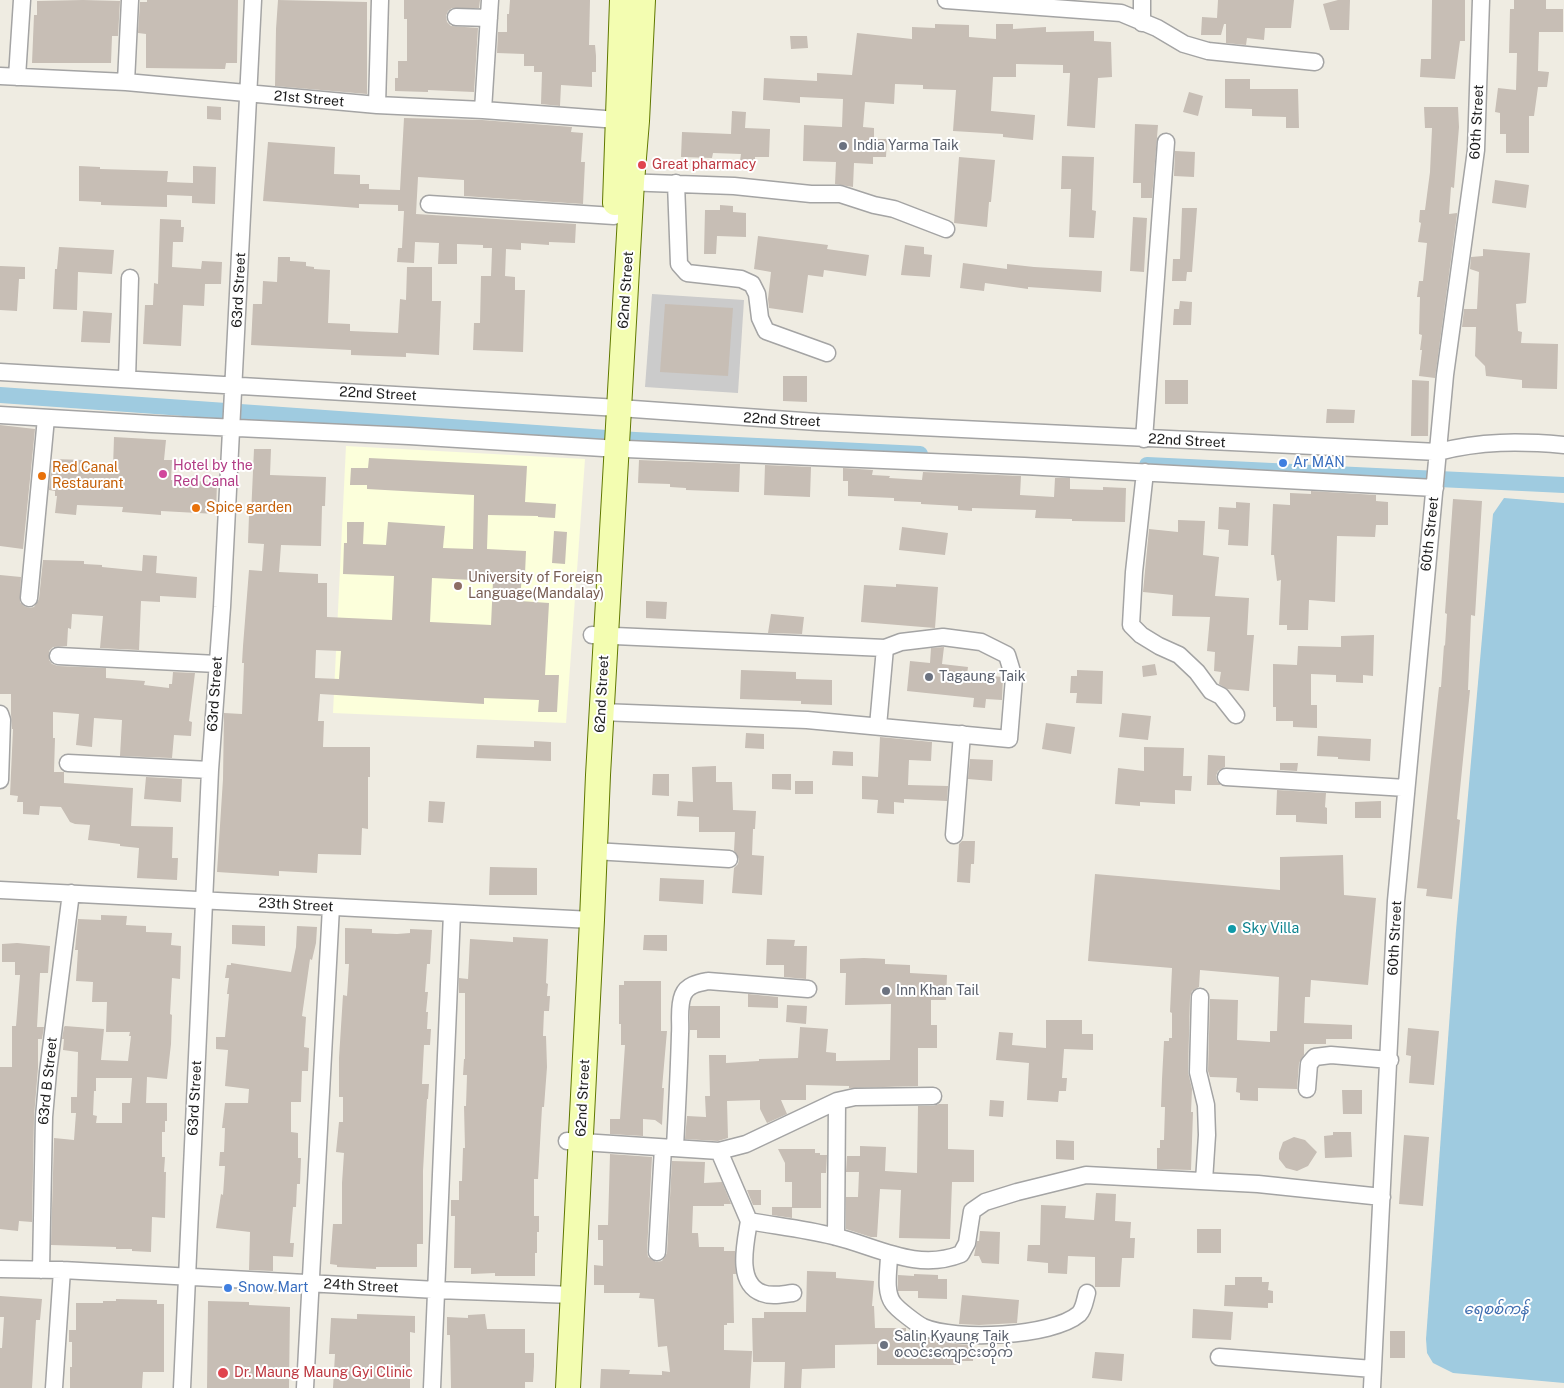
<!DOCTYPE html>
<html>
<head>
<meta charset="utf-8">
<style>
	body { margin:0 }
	canvas { display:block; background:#efece2 }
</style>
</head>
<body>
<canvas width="1564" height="1388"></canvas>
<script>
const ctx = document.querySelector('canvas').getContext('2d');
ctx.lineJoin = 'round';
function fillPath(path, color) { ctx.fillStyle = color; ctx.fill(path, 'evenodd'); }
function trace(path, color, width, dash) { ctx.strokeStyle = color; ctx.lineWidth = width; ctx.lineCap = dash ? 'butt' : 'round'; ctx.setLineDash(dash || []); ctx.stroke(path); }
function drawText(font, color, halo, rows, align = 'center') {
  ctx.font = font + ' "Public Sans","Noto Sans Myanmar",sans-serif'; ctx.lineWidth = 4; ctx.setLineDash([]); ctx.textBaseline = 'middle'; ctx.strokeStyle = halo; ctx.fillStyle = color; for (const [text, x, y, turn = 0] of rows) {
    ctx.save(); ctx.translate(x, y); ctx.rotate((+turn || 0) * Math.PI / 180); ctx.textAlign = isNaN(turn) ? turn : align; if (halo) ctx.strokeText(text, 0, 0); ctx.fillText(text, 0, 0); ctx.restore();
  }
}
fillPath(new Path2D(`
	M346,446L585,459L566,723L333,713Z`), '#fcffdb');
fillPath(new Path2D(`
	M652,294L744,300L738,393L645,387Z`), '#cbcbcb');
fillPath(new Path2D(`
	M1504,498L1564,503V1383L1453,1373L1433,1363L1427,1353L1426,1339L1456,930L1493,514Z`), '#9fcbe0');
trace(new Path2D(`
	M0,395L635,440L920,454
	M1147,465L1564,485`), '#9fcbe0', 16);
fillPath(new Path2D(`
	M83,0L120,1L118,36H112L111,63H32L34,15H37V1Z
	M147,0H238L237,63H226L225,69L146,68V34L138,33L140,2H147Z
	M278,0L367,2V94L275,86L276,29Z
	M404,0H480L479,8H452L448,11L446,16L447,22L451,26L478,28L474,92L428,90V92L395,91V78H398V61H407V19H404Z
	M510,0H590L589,45H595L596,56V72H592V87L561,85L560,106L541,104L542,72H534V66H524V54L497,53L498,32H507V14H509Z
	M1218,0H1294L1291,28H1265L1264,40L1247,38L1246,45L1226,43V24H1224L1221,35H1201L1202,17L1217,18Z
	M1338,0H1350L1349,30H1330L1323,4Z
	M1432,0H1465V41H1460L1455,79L1420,77L1421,59H1431Z
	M1514,0H1546V9H1563V32H1539L1538,71L1549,72L1547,87H1538L1534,116H1529V153H1506V134H1500V113L1495,112L1498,88L1516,90L1517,53H1509L1510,9H1514Z
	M935,24L969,25V37L996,39V24H1013V29L1046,27V32L1094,31V41L1111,42L1112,77L1098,78L1095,128L1067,126L1070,73H1063V65L1016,64V77H993L991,111L1035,115L1033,140L1003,137V134L953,131L956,90L923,89V85L895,84L894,104L865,102L863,127L874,128V139H887L886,157H873V164L854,163L853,187L835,184L836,162L803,161L804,125L842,127L843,99L800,97V103L763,100L764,78L817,81V73L852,75L857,33L912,39V27L935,28Z
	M790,36H807L808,48L791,49Z
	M1225,79H1250V89H1298L1299,128H1286V117L1252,116V109L1225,108Z
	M1189,92L1203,96L1198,116L1183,112Z
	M207,106L221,107V120L207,119Z
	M1424,107H1458L1459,127L1454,188L1451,187L1449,214L1457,213V215L1435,378L1419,376L1422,350H1420L1422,335L1419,334L1420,297H1417L1419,281H1423L1427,243L1418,242L1421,223L1419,222L1420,210H1425L1430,172L1432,128H1425Z
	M732,111L746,112L745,128L770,129L769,157H755V162L740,161L741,154L713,153L712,158L681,157L682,132L731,134Z
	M404,118L482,120L572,127L571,132L583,133L581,162H585L583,204L464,196V180L418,177L416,214L576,224L575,243L549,242V245L521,243V250L506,249L505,276L515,277V290H525L523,352L473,350L474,323H480L481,276H491L492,248H483V245L457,244V264H438L439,243L415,242L414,263L397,262L398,248H402L404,211H398V205L359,204V208L263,201L268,142L335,147L334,174L360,175V184H369V189L400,190Z
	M1135,124L1158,125L1152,198H1141V183H1133Z
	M1175,151L1195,152L1194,177L1174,176Z
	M1062,156L1094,157L1092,210L1096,211L1094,238L1069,237L1071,189H1061Z
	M959,157L995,160L991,202H989L987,227L954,223Z
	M79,166L100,167V169L168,171L167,182L193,183V166L216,167L215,204L192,203V196L167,195V207L101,205V202L79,201Z
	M1495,180L1529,185L1526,208L1492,203Z
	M720,205L733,206V212L746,213V237L717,236L716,254H704L705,210H720Z
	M1182,208H1197L1192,272H1187L1186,281H1172L1173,259H1180Z
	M1133,217L1147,218L1144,272L1130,271Z
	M160,219L181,220V227H184L183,242H173L172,267L201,269L202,261L222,262L221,284H205L204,306L183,305L181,346L143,344L145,305H153L154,283L158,284Z
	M758,236L828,245L827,249L869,255L866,276L824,270L823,277L808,275L803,313L769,308L768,299L771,272L754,269Z
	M905,245L924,247V254L932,255L930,277L901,275Z
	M59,247L114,250L112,274L78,272L77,310L53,309L55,269H57Z
	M1483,249L1530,253L1526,303L1516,304L1518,331L1522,332L1521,343L1558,344L1557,389L1522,388V380L1486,376L1485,366L1475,356L1476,327H1462L1464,309H1477L1479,272L1470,269L1471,257L1483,256Z
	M278,257H290V261L306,262V266L314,267V269L330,270L328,323L350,324V331L398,333L400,299L406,300L407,267H432V301H441L439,355L406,353V357L351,355V350L251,345L253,304H262L263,281L277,282Z
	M963,263L1007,269V264L1034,267L1102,271L1101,292L1028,287V289L985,283L984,291L960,288Z
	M0,266L25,267V279H19L17,311L0,310Z
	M1180,301L1192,302L1191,325H1173L1174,309H1179Z
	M665,304L733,308L728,376L660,372Z
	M83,311L112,313L110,343L81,342Z
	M783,376H807V402L783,401Z
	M1165,380H1188V404H1165Z
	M1412,380L1429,381L1428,436H1411Z
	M1327,409L1355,410L1354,423H1326Z
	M0,425L35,429L23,549L0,546Z
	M114,437L166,440L164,460H172L171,480L217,482L216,514L161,511V515L122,512L123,507L77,505L76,515L55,513L57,496H55V491L49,490L52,459L84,460V466L113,468Z
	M254,449H271L270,475L326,477L325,506H322L321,546L281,545L279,572L318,574V583H327V617L392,620L394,576L343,574L344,543H347V522H364L363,544L386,545L388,522L445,526L443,548L473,549L474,495L367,489V485H350L351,468H368L369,458L527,466L525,502L556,504L555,518L538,517V516L488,515L487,549L526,551L525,574H522L520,601L549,603L545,675H559L557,712H538L539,700L484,698V704L320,694L318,721H324L323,747H370V777H368V829L362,828L361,855L318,854L317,873L279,871V876L217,872L223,779L224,713L242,714L244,663H242L243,646L249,570L262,571L264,544L248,543L249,515H251ZM432,578L493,581L491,625L430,622ZM316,650L341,651L339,679L315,678Z
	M639,460L740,464L739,492L686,490V488L670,487V484L638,483Z
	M765,465L811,467L810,497L764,495Z
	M843,468L873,470L872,475L890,476L889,478L922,480L923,472L1021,476L1020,495L1054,497L1055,478H1070V489L1103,490V487L1126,488L1125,522L1072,521V519L1035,518L1036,510L972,508V511L958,510V506L921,504V502L894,501V498L848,496V481H843Z
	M1311,491L1376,495V501L1388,502V525H1376L1375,537L1337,536L1335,602L1309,600L1308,630H1287V625H1279L1281,580L1277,581L1274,555H1271L1273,504L1290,505V493L1311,494Z
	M1453,499L1482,501L1475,616L1471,615L1468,690H1470L1457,819L1460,820L1452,899L1426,896L1427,889L1417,888L1439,687H1441L1444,645L1445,646L1447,614L1445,613Z
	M1236,502L1250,503L1248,546L1228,545L1229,530L1218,529L1219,507L1236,508Z
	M1178,520L1205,521L1203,555L1219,557L1215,596L1249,598L1247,635H1254L1249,691L1227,689L1219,684L1221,672L1214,671L1215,652L1207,651L1210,617L1172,616L1173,595L1143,592L1149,529L1178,532Z
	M902,527L948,533L945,555L899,550Z
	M554,531L567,532L565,564L552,563Z
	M143,555L157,556L156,573L197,577L196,598L160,596V602L141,601L139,650L100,648L103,616L72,614L71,629L68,628L67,646L53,647L49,651V660L52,664L58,666L106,668V678L145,681L144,685L169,688V684H172L173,672L195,673L189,721L192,722L191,736L174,735L172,758L120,756L122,720L94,718L92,747L76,745L79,714L53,712V738H55L54,772H64V783L133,788L131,826L173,827L172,858H178L177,880L137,878L139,848L120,846V844L88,840L90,825L75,824L70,822L61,807L40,806L39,815L23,814V802H17L18,796L10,795L13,729H12L11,714V694H0V575L21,577L20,602L24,606L29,608L34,607L39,599L43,560L84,561V564L102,565V567L142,571Z
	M896,584L938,587L935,628L861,622L864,585L896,587Z
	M646,601L667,602L666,619L646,618Z
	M771,614L804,617L802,634L768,633Z
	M1374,635L1373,676L1363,675V683L1336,682V675L1311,674V705H1317V728L1293,727V721H1276V707H1273V664L1297,665L1298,646L1341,647V636Z
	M944,647L942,664L968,667L967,674L1003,677L1002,700L986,699L985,708L973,707L974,698L907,691L910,661L930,663L931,648Z
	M1155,664L1157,675L1143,677L1142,666Z
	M741,670L796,672V679L832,680V705L801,704V701L740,699Z
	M1077,670L1103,671L1102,704L1076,703L1077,693H1070L1071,676H1077Z
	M1122,713L1151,716L1148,740L1119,737Z
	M1046,723L1075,727L1071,754L1042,749Z
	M746,733L764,734V749L745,748Z
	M1318,736L1371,739L1370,761L1338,759V757L1317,756Z
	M880,737L932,742L931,761L909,760L908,785L948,786L947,801L904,799V803L894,802V814L877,813L878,800L862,799V776L878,777Z
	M534,741L551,742V761L476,758L477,745L534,747Z
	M1144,747L1184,748L1183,776H1192L1191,791L1175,790V804L1140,802V806L1115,804L1118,768L1144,771Z
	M833,751L853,752V766L832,765Z
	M1208,755L1225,756V767L1218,771L1216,776L1217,781L1221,785H1207Z
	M970,759L993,760L992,781L968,779Z
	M1280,763H1298L1297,771L1280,770Z
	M716,766V782H732L733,810L756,811L755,829H753L752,855L764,856L762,895L732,893L734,868L738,864L739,859L734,851L735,832H699V817L677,816L678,801L693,802L692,767Z
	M653,774H669V796L652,795Z
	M772,774H791V790L772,789Z
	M146,777L182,779L181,802L144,799Z
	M795,781H813V794H795Z
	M1277,790L1326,793L1325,807L1327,808V824L1296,822V815H1276Z
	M429,801L445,802L443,823L428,822Z
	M1381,801V818H1355V802Z
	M962,841H975L974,864H971L970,883L957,882L959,844Z
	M1343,855L1344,895L1376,898L1368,985L1311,980L1310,997H1305L1304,1023L1352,1025V1039H1326V1044H1304V1055L1299,1063L1297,1089L1258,1088V1101L1240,1100V1093L1236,1092L1237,1078L1210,1077L1208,1071L1210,999L1238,1000L1237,1040L1270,1042V1031H1277L1279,977L1200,970L1199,987L1192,991L1190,997L1188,1072L1192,1089L1191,1112H1193L1191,1170L1157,1169V1148H1160V1140H1164L1165,1107H1161L1162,1079L1164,1041H1169V1038H1172V1013L1170,1012L1172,968L1088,961L1095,874L1280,890V857Z
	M490,867L537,868V895H489Z
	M660,878L704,880L703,904L659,901Z
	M101,915L127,916L126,925L146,926V932L172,933L171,945L181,946L180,979L172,978L170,1014L172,1015L171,1044L167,1079L147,1077L146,1103H167V1121H165V1132H162V1157H165L164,1172H166L165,1218L152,1217L151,1252L132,1251V1249H116V1247L51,1245L54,1138L74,1140L76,1113H71V1097H77L78,1052L63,1050L64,1039H62L64,1027L65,1026L104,1029L101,1060L128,1061L131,1036H129L130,1032H106L107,1002H92L93,982L76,981L78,950H75L78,919L101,920ZM96,1078H132L130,1103H122V1123H96L97,1116L93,1115L94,1091H96Z
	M232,925L265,926V946L232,944Z
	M297,926L317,927L316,943L312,960L310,959L302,1016L306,1017L304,1047L309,1048L308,1071H302L301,1102H291V1132L298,1133V1158H301L300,1184H297L296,1207H293L290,1243H294L293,1257L273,1256V1271L249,1270L250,1232L216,1228L221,1194L223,1195L225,1166H219L220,1152H224L225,1128H222L225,1103H248L249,1089L225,1086L228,1050L216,1049V1037H225L229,994H227L229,978H225L227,965H231V963L291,972L296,947Z
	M345,928L372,929V933L397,934L410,933V929L432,930L430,964H427L425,992H428L426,1012H428L427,1029H431L430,1045H424L422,1084H429L428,1099H427L423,1171V1244H417V1267H376V1269L337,1267V1265L330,1264L333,1224H342V1183L344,1153L336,1152L339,1122H343V1097H339V1058L343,995L347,996L349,964H345Z
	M644,935H667V951L643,950Z
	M513,937L548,939L546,983L548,984L547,996H550L549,1011H544L543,1036H546L547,1067L544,1107H542L538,1179H534V1216H539V1232H537V1253H535V1276H495V1273L471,1274V1268H454L455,1216H451V1200H459V1181H462L463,1148H465L464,1106H466L467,1075H463L464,1059H465V993H459V978L468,979L470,939L513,942Z
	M767,939L795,940L794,946H807L806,979L784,977V965H766Z
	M17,943L50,946L48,973H40L37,1027H44L42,1039H38V1068L34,1117L32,1222L19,1221L18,1231L0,1229V1067H12V1026H16L20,975H15V962H2V944Z
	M864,958L885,959V964L910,965V973L947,975L946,1000H931V1025H937V1048H918V1086L849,1088V1086L806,1085V1100H781L787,1114L767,1123L760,1109V1100L727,1101L728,1138L718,1141L685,1139L687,1116L706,1117L705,1096H710L709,1055H726V1063L759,1061V1059L798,1058L800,1027L828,1029L826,1052L836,1053V1061L890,1060L891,1004L845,1005L846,973H840V959Z
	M624,981H661V1031H667L662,1088H664L662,1125L655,1120L643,1119V1136L610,1134V1119H620L625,1045H621V1024H619V985H624Z
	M748,994L778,997V1008L748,1007Z
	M787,1005L807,1006L806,1024L786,1022Z
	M690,1006H720V1038H697V1030H690Z
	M1046,1020H1082V1034H1093V1050L1064,1049L1062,1078H1067L1066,1091H1059L1058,1102L1027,1100L1029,1063L996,1060L999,1032L1013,1033L1012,1045L1046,1048Z
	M1408,1028L1439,1031L1434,1085L1409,1083L1411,1056L1406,1055Z
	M1342,1090H1362V1114H1343Z
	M990,1100L1004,1101L1003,1117L989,1116Z
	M939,1104H948V1149L974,1150V1182H952L950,1239L899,1238L901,1190L880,1189L877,1237H871L846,1229V1197H858L859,1172H846L847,1156H860V1146L886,1147L885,1171L917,1173L918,1106H933Z
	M1333,1132H1351L1352,1157L1325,1158L1324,1136L1333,1135Z
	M1404,1135L1429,1137L1423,1206L1399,1204Z
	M1294,1137L1305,1140L1317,1152L1308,1166L1297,1171L1286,1168L1279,1159V1153L1283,1142Z
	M1056,1140L1074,1141V1160L1056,1159Z
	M778,1149H815V1153H820V1155H827L826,1173H821V1208H792V1218L772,1215V1207H792V1182H785V1163Z
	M610,1154L652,1157L647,1251L648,1257L656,1262L662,1261L667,1253L672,1161L705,1162L704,1183L722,1182L731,1204H724V1206H693L692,1233H698L699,1247H724V1251H735L736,1274H733L734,1323H727V1325H724V1350L752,1351L750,1388H600L601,1369L630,1370L629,1374L662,1375V1371L670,1372L667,1346L658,1347L654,1299L639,1298L640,1293H604V1285H594V1265L603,1266V1240H598V1225H608Z
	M747,1190H761V1205H753Z
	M1096,1193L1116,1194L1115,1221L1131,1222L1130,1238H1135L1134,1258H1122L1120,1287H1095V1257L1068,1256L1067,1274L1048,1273V1263L1027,1261L1028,1245H1040L1041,1205L1066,1206L1065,1218L1094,1220Z
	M1197,1229H1221V1253H1197Z
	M980,1231L1000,1232L999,1264L982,1263L979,1256H974L977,1241H979Z
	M807,1271L836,1272V1278L874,1281L872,1306H874L875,1328H906V1338L927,1339L956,1344L973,1345V1361H958V1365H877V1344L835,1345V1368L802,1369L801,1388H784L785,1362H753L752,1318H764V1312H806Z
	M914,1274L938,1275V1279H947V1299L918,1298V1291H898V1275L914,1276Z
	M1235,1277H1262V1282H1269L1268,1290L1273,1291V1303H1268V1308L1224,1306L1225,1285H1235Z
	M962,1295L1019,1300L1017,1323L979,1325L959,1324Z
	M0,1296L42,1299L40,1320H36L32,1388H0V1348H2L4,1317H0Z
	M116,1299L157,1300V1304H164V1372H143L142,1388H70V1367H72V1342H69V1330H76V1303H103V1301H116Z
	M208,1301L249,1302V1305L290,1307L289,1388H207Z
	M1193,1309L1233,1312L1231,1340L1192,1338Z
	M357,1314L415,1316V1333L410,1332V1388H333L335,1354H329L331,1318L357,1319Z
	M485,1314L487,1329H525V1353H534V1366L533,1382H525V1388H451L450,1335H447V1317L468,1318V1315Z
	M1390,1331H1405V1358H1390Z
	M1095,1352L1124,1354L1122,1381L1092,1378Z`), '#c7beb5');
const street = new Path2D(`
	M946,0L1121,13L1157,28L1184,44L1208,51L1315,62
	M456,17L489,18
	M1142,23V0
	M0,76L126,82L377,105L483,110L618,120
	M17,77L22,0
	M126,82L130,0
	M377,105L380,0
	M483,110L490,0
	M623,182L734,186L811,194H840L874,205L894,209L946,229
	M676,183L679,264L687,273L741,279L752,284L757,294L760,318L766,331L827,353
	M429,204L614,216
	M0,372L619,408L817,422L1438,452C1481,441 1519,441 1564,445
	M127,379L130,278
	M0,415L152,424L409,436L603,448L1024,466L1435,488
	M1144,439L1166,142
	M1145,472L1134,572L1131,625L1141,635L1159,646L1179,655L1197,672L1211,691L1221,696L1236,715
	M29,598L46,418
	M592,635L885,648L901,642L943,637L981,642L1007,655L1014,678L1009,739L807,720L601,712
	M58,656L217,664
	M0,714L2,720L0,780
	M878,726L885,648
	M68,763L210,770
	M1226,777L1406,788
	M954,835L962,734
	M594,851L729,859
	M0,890L592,920
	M1200,997L1198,1072L1206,1105L1207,1135L1204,1181
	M1307,1089L1309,1064L1315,1057L1331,1055L1390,1060
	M567,1141L719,1151L746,1144L837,1101L855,1097L933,1096
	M675,1147C677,1109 679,1072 680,1034C681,1022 678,1007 683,995C687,985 698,983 708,981L808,989
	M719,1151L749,1221C777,1226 805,1229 833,1236C876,1246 916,1272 961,1254L967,1243L972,1211L985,1202L1017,1192L1086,1175L1258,1184L1382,1197
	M749,1221C746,1241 735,1283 762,1293C772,1297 783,1294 793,1293
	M836,1237L837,1101
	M657,1252L663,1148
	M889,1255C889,1269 884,1291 893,1303C897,1309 917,1324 923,1327C955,1341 1052,1337 1079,1314C1084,1309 1085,1300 1087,1293
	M0,1269L62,1270L437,1290L573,1295
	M41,1270L44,1117L48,1072L71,893
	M1219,1357L1373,1369
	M54,1388L62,1270
	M182,1388L210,770L222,607L253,0
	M305,1388L331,907
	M432,1388L452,913
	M1372,1388L1396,901L1445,375L1476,150L1481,0`);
const secondary = new Path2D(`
	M615,203L622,0
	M568,1388L592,920L598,775L632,182L637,121L643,0`);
trace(street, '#a4a4a4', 19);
trace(secondary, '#607800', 26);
trace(street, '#fff', 16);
trace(secondary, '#f3fdb1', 24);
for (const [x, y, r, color] of [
	[843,146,5,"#6b7280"],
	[642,165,5,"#e0444e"],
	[1283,463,5,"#3f7fe0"],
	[163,474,5,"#d1479c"],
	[42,476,5,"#e8710a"],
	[196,508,5,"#e8710a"],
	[458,586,5,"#8d6e63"],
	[929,677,5,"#6b7280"],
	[1232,929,5,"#0f9aa8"],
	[886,991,5,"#6b7280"],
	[228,1288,5,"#3f7fe0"],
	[884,1345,5,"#6b7280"],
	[223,1373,6,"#e0444e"]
]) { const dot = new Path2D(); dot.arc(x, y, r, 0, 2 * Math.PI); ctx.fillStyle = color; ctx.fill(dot); trace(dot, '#fff', 2); }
drawText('14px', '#1d1d1d', '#fff', [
	["21st Street",309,99,5],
	["60th Street",1477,122,-87],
	["63rd Street",239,290,-87],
	["62nd Street",626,290,-86],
	["22nd Street",378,394,3],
	["22nd Street",782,420,3],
	["22nd Street",1187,441,3],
	["60th Street",1430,534,-84],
	["63rd Street",215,694,-86],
	["62nd Street",602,694,-87],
	["23th Street",296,905,3],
	["60th Street",1395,938,-87],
	["63rd B Street",48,1081,-84],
	["63rd Street",195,1098,-87],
	["62nd Street",583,1098,-87],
	["24th Street",361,1286,3]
]);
drawText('14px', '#5b616d', '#fff', [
	["India Yarma Taik",853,146],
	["Tagaung Taik",939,677],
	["Inn Khan Tail",896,991],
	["Salin Kyaung Taik",894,1337],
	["စလင်းကျောင်းတိုက်",894,1353]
], 'left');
drawText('14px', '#be3a42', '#fff', [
	["Great pharmacy",652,165],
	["Dr. Maung Maung Gyi Clinic",234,1373]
], 'left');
drawText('14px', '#366cbe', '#fff', [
	["Ar MAN",1293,463],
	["Snow Mart",238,1288]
], 'left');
drawText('14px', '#b23c85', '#fff', [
	["Hotel by the",173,466],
	["Red Canal",173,482]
], 'left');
drawText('14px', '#c56008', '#fff', [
	["Red Canal",52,468],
	["Restaurant",52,484],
	["Spice garden",206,508]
], 'left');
drawText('14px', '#785e54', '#fff', [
	["University of Foreign",468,578],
	["Language(Mandalay)",468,594]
], 'left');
drawText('14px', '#0d838f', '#fff', [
	["Sky Villa",1242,929]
], 'left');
drawText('italic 15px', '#4371b2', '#fff', [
	["ရေစစ်ကန်",1496,1309]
]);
</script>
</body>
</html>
